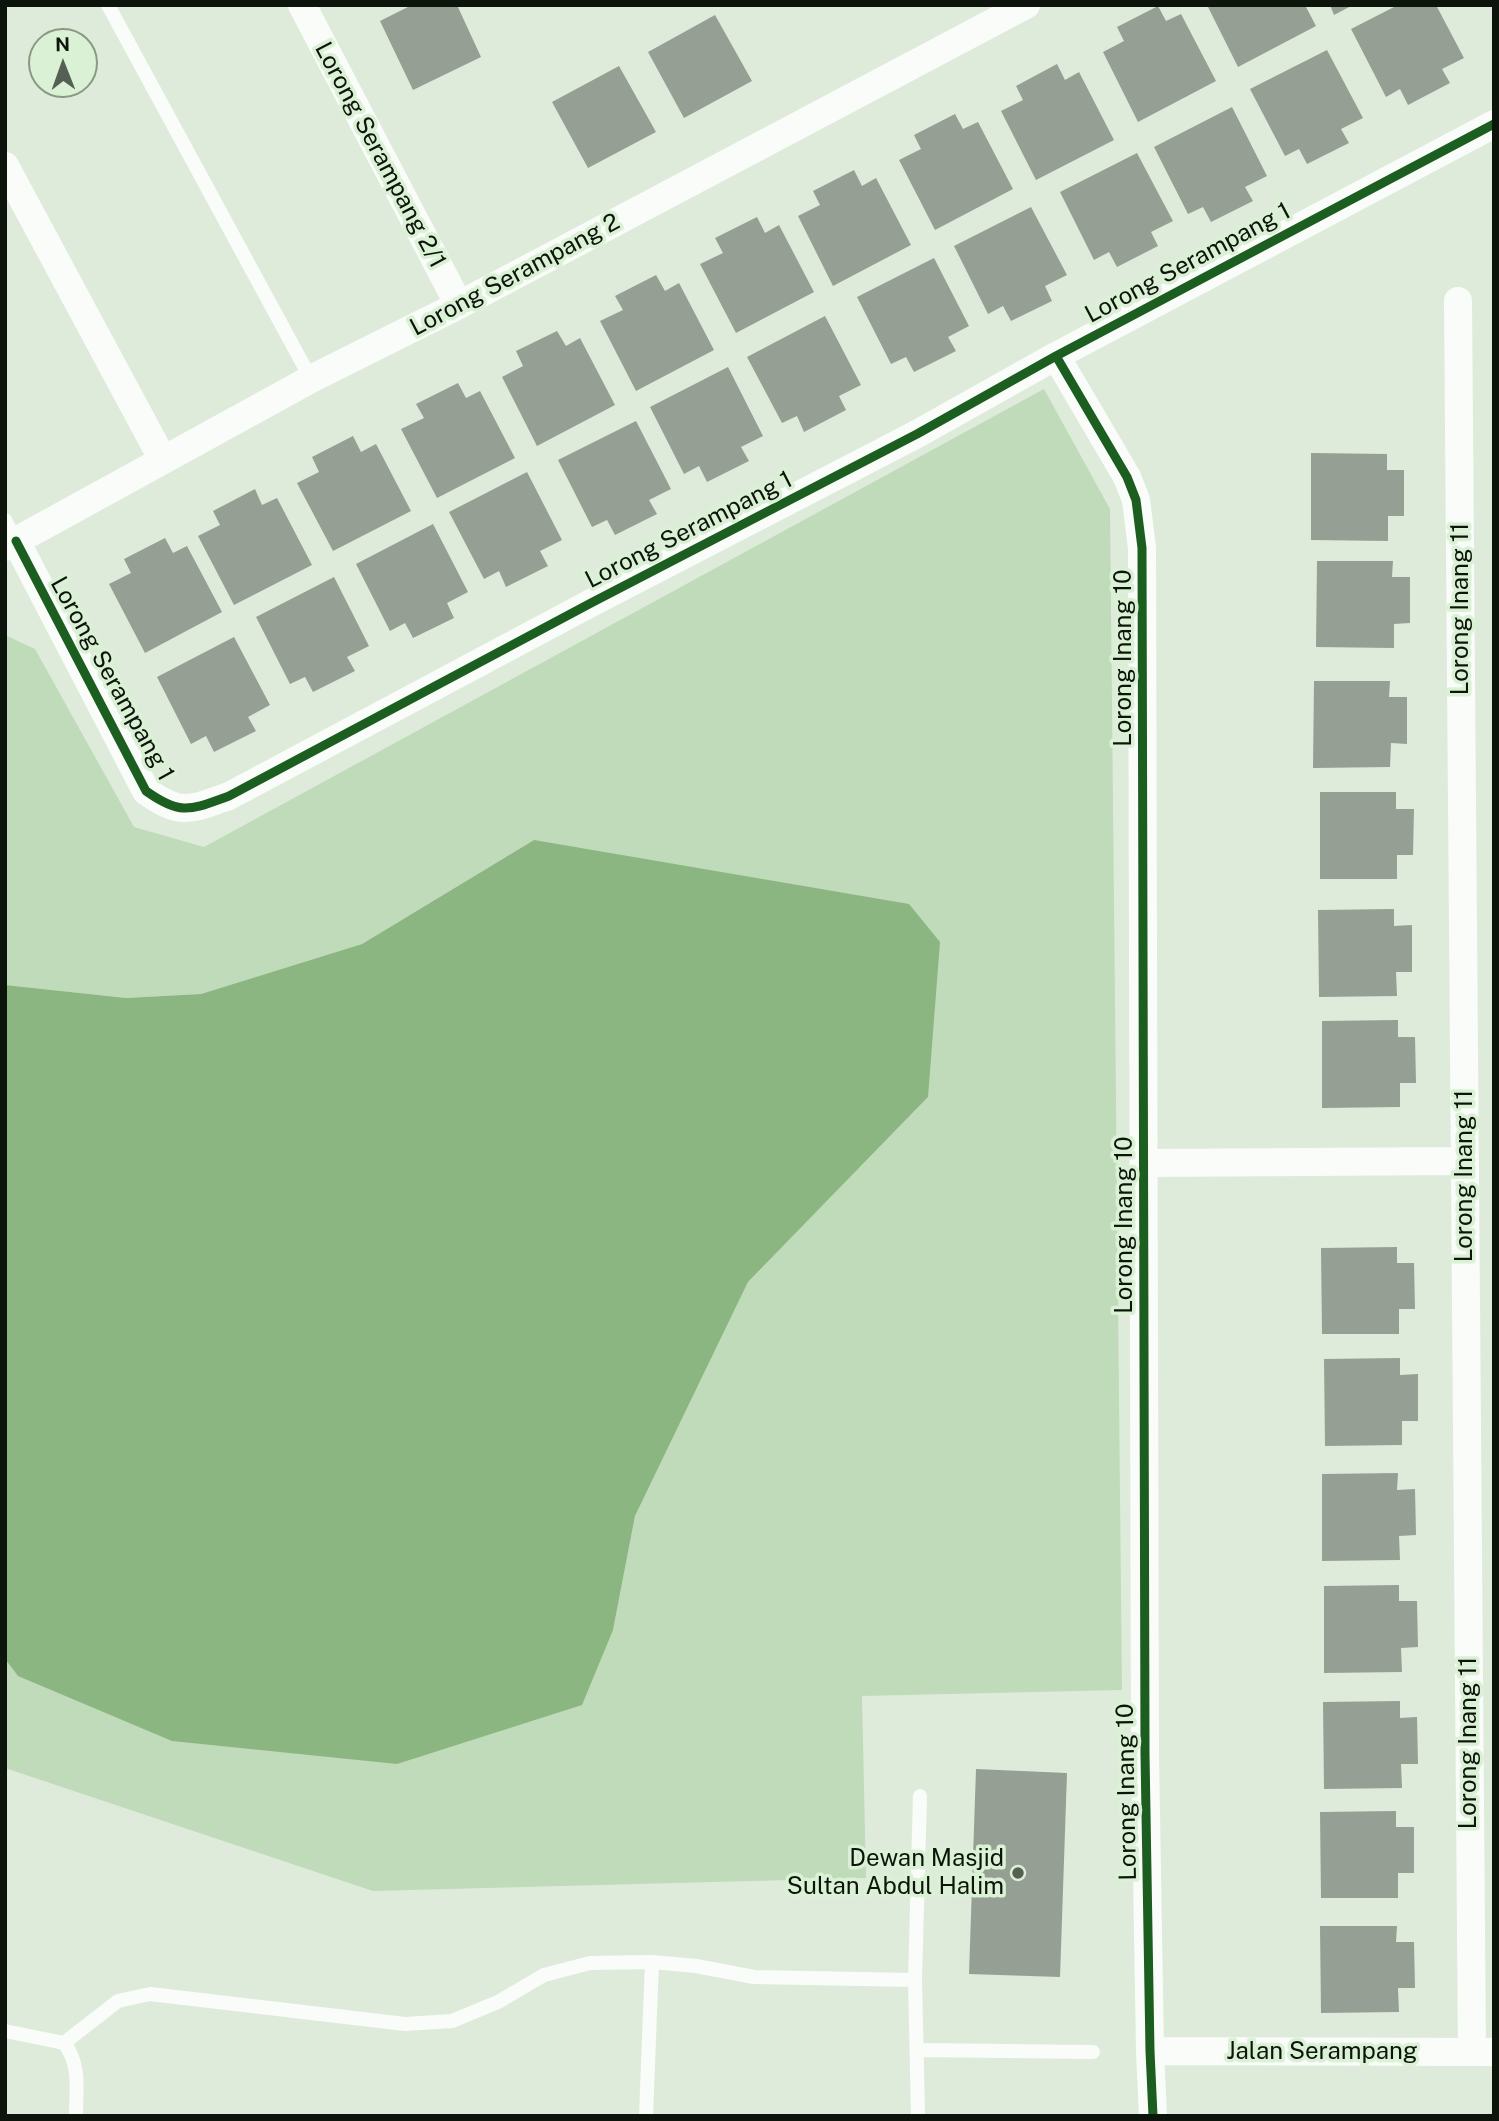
<!DOCTYPE html>
<html>
<head>
<meta charset="utf-8">
<style>
	body { margin:0 }
	#map { position:relative; width:1499px; height:2121px; overflow:hidden; background:#deebdb; font-family:"Public Sans",sans-serif }
	canvas { display:block }
	.frame { position:absolute; inset:0; border:7px solid #0d140b; pointer-events:none }
	.north { position:absolute; left:28px; top:28px; width:70px; height:70px; box-sizing:border-box; background:#dbf1d5; border:2px solid #899984; border-radius:50%; rotate:359deg; font-size:19px; font-weight:700; line-height:28px; text-align:center; color:#0d140b }
	.north::after { content:''; display:block; margin:auto; width:24px; height:32px; background:#565f54; clip-path:polygon(50% 0,100% 100%,50% 72%,0 100%) }
</style>
</head>
<body>
<div id="map">
<canvas width="1499" height="2121"></canvas>
<div class="frame"></div>
<div class="north">N</div>
</div>
<script>
const ctx = document.querySelector('canvas').getContext('2d');
ctx.lineJoin = 'round';
function fillPath(path, color) { ctx.fillStyle = color; ctx.fill(path, 'evenodd'); }
function trace(path, color, width, dash) { ctx.strokeStyle = color; ctx.lineWidth = width; ctx.lineCap = dash ? 'butt' : 'round'; ctx.setLineDash(dash || []); ctx.stroke(path); }
function drawText(font, color, halo, rows, align = 'center') {
  ctx.font = font + ' "Public Sans",sans-serif'; ctx.lineWidth = 7; ctx.setLineDash([]); ctx.textBaseline = 'middle'; ctx.strokeStyle = halo; ctx.fillStyle = color; for (const [text, x, y, turn = 0] of rows) {
    ctx.save(); ctx.translate(x, y); ctx.rotate((+turn || 0) * Math.PI / 180); ctx.textAlign = isNaN(turn) ? turn : align; if (halo) ctx.strokeText(text, 0, 0); ctx.fillText(text, 0, 0); ctx.restore();
  }
}
fillPath(new Path2D(`
	M1044,389L1110,509L1122,1690L862,1696L866,1878L373,1891L5,1768V1659L18,1676L613,1630L635,1516L748,1282L928,1097L534,840L362,944L201,994L126,998L5,985V635L35,649L134,827L204,847Z`), '#c0dbb9');
fillPath(new Path2D(`
	M534,840L909,904L940,942L928,1097L748,1282L635,1516L613,1630L582,1705L397,1764L172,1741L18,1676L5,1659V985L126,998L201,994L362,944Z`), '#8cb681');
fillPath(new Path2D(`
	M412,5H457L481,57L413,90L380,21Z
	M1207,5H1305L1316,26L1238,67Z
	M1330,5H1353L1334,15Z
	M1398,5H1436L1464,58L1442,69L1450,83L1408,105L1400,89L1386,97L1351,29Z
	M1158,6L1166,21L1181,14L1216,81L1138,122L1103,52L1124,41L1117,27Z
	M715,15L752,81L684,118L648,52Z
	M1327,50L1363,118L1341,129L1349,143L1307,164L1299,149L1285,156L1250,89Z
	M1057,64L1065,80L1079,72L1114,140L1036,180L1001,111L1023,100L1016,86Z
	M619,66L656,132L588,168L552,102Z
	M1232,107L1267,176L1245,187L1253,201L1211,222L1203,207L1188,214L1154,147Z
	M955,114L963,129L978,122L1013,189L935,230L899,160L921,149L914,135Z
	M1137,153L1173,221L1151,232L1158,246L1117,267L1109,252L1094,260L1060,192Z
	M854,170L862,186L876,178L911,245L833,286L798,216L820,205L813,191Z
	M1031,207L1067,275L1045,286L1052,301L1011,321L1003,306L988,314L954,246Z
	M757,217L765,233L779,225L814,292L736,333L700,264L723,253L715,238Z
	M934,258L969,326L948,337L956,351L914,372L906,357L891,364L857,297Z
	M656,275L665,291L679,283L714,350L636,391L600,321L623,310L615,296Z
	M825,316L861,385L839,396L846,410L804,432L797,416L782,423L747,357Z
	M557,331L566,346L580,338L615,405L537,446L502,377L523,366L516,351Z
	M728,367L763,436L741,447L749,461L707,482L699,466L684,474L650,407Z
	M458,383L466,398L480,391L515,458L437,498L401,429L424,418L416,404Z
	M636,421L671,489L649,500L657,514L615,535L607,520L592,527L558,460Z
	M353,436L361,452L376,444L411,511L333,551L297,483L319,472L312,457Z
	M1311,453L1387,454V470H1404V516H1388V541L1311,540Z
	M527,472L562,540L540,551L548,566L506,587L499,571L484,579L449,512Z
	M255,489L262,505L277,498L312,565L234,605L198,536L220,525L213,511Z
	M433,524L468,592L447,603L454,618L413,638L405,623L390,631L356,564Z
	M165,538L173,553L187,546L222,612L145,653L109,584L131,573L124,559Z
	M1317,561H1393L1392,577H1410V623L1394,624V648L1316,647Z
	M334,577L369,646L347,657L355,671L313,692L305,677L290,684L256,617Z
	M234,637L270,705L248,717L256,731L214,752L206,736L191,744L157,677Z
	M1314,681H1390L1389,697H1407V744L1391,743L1390,767L1313,768Z
	M1320,792H1396V809H1414L1413,855H1397V879H1320Z
	M1394,909V926L1412,925V972H1396L1397,996L1319,997L1318,910Z
	M1398,1020V1037H1415L1416,1083H1400V1107L1322,1108V1021Z
	M1397,1247V1263H1414L1415,1309H1399V1334H1322L1321,1248Z
	M1400,1358V1375L1418,1374V1421H1402V1445L1325,1446L1324,1359Z
	M1398,1473L1397,1490L1415,1489L1416,1535L1399,1536L1400,1560L1322,1561V1474Z
	M1399,1585V1601H1417L1418,1647L1401,1648L1402,1672L1324,1673V1586Z
	M1400,1701V1718L1417,1717L1418,1764H1401L1402,1788L1324,1789L1323,1702Z
	M976,1769L1067,1773L1060,1977L969,1974Z
	M1396,1811V1827H1414V1873H1398V1898H1321L1320,1812Z
	M1320,1926H1397L1396,1942H1414L1415,1988H1398L1399,2012L1321,2013Z`), '#959f93');
trace(new Path2D(`
	M108,5L311,379
	M5,520L16,541
	M5,2031L64,2043C81,2065 76,2089 76,2116
	M64,2043L118,2001L150,1994L405,2024L452,2021L498,2002L544,1975L590,1963L652,1962L696,1966L754,1977L915,1980
	M918,2050L1093,2052
	M646,2116L652,1962
	M918,2116L915,1980L920,1796`), '#fafcfa', 14);
trace(new Path2D(`
	M302,5L459,305
	M5,166L163,460
	M1458,301L1472,2052
	M1056,356L1127,477L1136,500L1142,548L1145,1754L1150,2051L1153,2116
	M16,541L146,791C181,816 190,810 229,796L591,603L917,434L1056,356L1494,124
	M5,547L311,379L459,305L1026,5
	M1144,1163L1465,1161
	M1150,2051L1494,2052`), '#fafcfa', 28);
trace(new Path2D(`
	M1056,356L1127,477L1136,500L1142,548L1145,1754L1150,2051L1153,2116
	M16,541L146,791C181,816 190,810 229,796L591,603L917,434L1056,356L1494,124`), '#1b5e20', 9);
for (const [x, y, r, color] of [
	[1018,1873,7,"#565f54"]
]) { const dot = new Path2D(); dot.arc(x, y, r, 0, 2 * Math.PI); ctx.fillStyle = color; ctx.fill(dot); trace(dot, '#dbf1d5', 2.5); }
drawText('24px', '#0d140b', '#dbf1d5', [
	["Lorong Serampang 2/1",380,155,62],
	["Lorong Serampang 1",1188,263,-28],
	["Lorong Serampang 2",515,275,-28],
	["Lorong Serampang 1",689,530,-27],
	["Lorong Inang 11",1461,609,-90],
	["Lorong Inang 10",1124,658,-90],
	["Lorong Serampang 1",112,679,61],
	["Lorong Inang 11",1465,1176,-90],
	["Lorong Inang 10",1125,1225,-90],
	["Lorong Inang 11",1469,1743,-90],
	["Lorong Inang 10",1127,1792,-91],
	["Jalan Serampang",1322,2052]
]);
drawText('24px', '#0d140b', '#dbf1d5', [
	["Dewan Masjid",1004,1859],
	["Sultan Abdul Halim",1004,1887]
], 'right');
</script>
</body>
</html>
